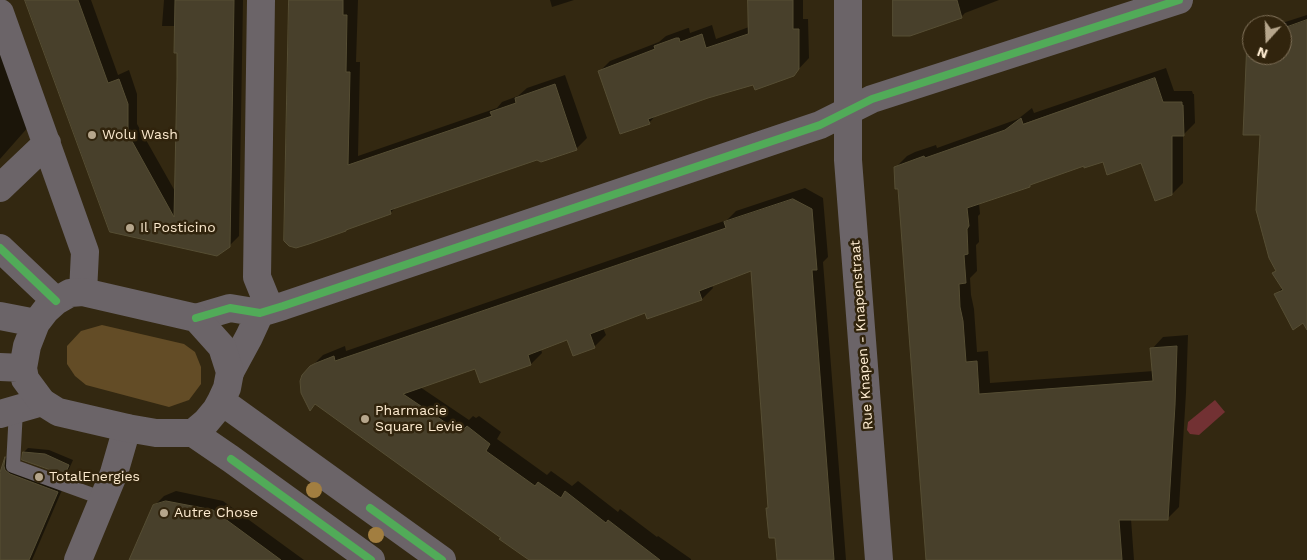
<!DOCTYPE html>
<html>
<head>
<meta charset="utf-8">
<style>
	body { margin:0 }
	#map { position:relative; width:1307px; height:560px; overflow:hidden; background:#332811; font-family:"Work Sans",sans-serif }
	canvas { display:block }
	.north { position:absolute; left:1242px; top:15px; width:50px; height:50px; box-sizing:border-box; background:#31240d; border:1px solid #82735b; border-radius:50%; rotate:200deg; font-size:14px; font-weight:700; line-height:20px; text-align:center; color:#fceacf }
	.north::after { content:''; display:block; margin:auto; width:18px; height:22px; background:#b6a68c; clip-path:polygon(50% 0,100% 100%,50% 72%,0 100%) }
</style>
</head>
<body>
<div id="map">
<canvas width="1307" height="560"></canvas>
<div class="north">N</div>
</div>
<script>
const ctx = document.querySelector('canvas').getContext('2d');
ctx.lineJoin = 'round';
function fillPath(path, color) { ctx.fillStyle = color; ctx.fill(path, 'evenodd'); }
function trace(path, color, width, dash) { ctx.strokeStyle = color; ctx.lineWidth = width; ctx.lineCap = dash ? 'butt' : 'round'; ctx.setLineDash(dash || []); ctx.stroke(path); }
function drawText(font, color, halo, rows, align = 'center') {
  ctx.font = font + ' "Work Sans",sans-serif'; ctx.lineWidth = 5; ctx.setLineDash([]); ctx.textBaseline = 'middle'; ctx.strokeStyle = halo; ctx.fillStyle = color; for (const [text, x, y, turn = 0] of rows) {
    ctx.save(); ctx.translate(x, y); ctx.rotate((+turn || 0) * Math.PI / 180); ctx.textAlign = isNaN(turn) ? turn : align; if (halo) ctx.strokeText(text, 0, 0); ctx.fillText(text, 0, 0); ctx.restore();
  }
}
fillPath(new Path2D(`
	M102,325L184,344L195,352L201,367V384L189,400L169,407L86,385L75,376L67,364V346L81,331Z`), '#634c26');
fillPath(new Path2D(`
	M1215,400L1225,412L1199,435L1190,434L1187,430L1188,422Z`), '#723133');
fillPath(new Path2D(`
	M26,0H91L118,75L129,70L137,94V124L176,193L178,52L176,26H162L164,0H243L239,236L229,246L111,231Z
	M290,0H358L356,62H360L358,156L497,108L502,102L518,96L527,88L565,75L587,138L576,149L537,159L396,207L390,213L348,227Z
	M550,0H574L552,7Z
	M749,0H803V19H808L809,58L793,75L754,83L708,97L656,115L649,123L600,71L610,61L659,42L666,36L688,28H689L690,33L712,25L716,39L749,27Z
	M894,0H999L965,13L962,16L910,34Z
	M1307,15V327L1276,295L1283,287L1274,273L1277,270L1261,134L1248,41L1252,37V55H1282V25H1276Z
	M0,45L30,125L0,159Z
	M1166,68L1174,91H1192L1193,94H1194L1195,123L1183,135V183L1172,194L1141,161L1103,160L1085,165L1032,183L1030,186L979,203L980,214L978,216L979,242L976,245L977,271L970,278L971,295L974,309L977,352L988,351L990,383L1154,371L1152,349L1163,337L1188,335L1186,393L1179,507L1167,519H1131L1134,560H927L899,188L895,168L907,156L915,152L936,145L937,148L1018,119L1032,108L1034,113Z
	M805,188L823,198L828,257L823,262L846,560H778L776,536L769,507L752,270L712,285L713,288L702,299L648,317L646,312L603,328L606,335L594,347L568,338L541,349L542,353L531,364L476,367L420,387L469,420L473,416L476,418L479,416L501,432L497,439L547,475L551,471L572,486L578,481L618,512L620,509L657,537L658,536L691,559V560H530L502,537L316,403L310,409L311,367L323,355L345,346L346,351L727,220L736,211Z
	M28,448L49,450L73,460L69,469L64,474L24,452Z
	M12,451L14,462L65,483L32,560H0V473L1,472L6,458Z
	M176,491L223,501L304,560H131L154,506L164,496Z`), '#0007');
const building = new Path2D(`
	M25,0H78L108,83L119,79L128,104V134L174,217L177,78V53H174L175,0H234L230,247L217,256L110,232Z
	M289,0H343V15H347L346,72H350L348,165L492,116L490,112L516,103L515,98L555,84L577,150L541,162L537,160L390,210L391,214L346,230V231L309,244L296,248L289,246L284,241Z
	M748,0H793V29H799V69L794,76L755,90L753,85L708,98L648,119L650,124L620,134L598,71L655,49L654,46L676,38H679L680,42L702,34L706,48L748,34Z
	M893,0H957L962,18L910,36H893Z
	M1307,20V330L1303,323L1293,330L1274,294L1283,290L1272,273L1276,271L1269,258L1256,210L1260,135H1243L1247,40L1252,39V55H1282V29Z
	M1155,78L1163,102H1182V105H1183L1184,136H1172V195L1155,201L1141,163L1107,175L1103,162L1084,168V166L1030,185V187L967,208L969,226L967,229L968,254L964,255L966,283L959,284L960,307L963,321L966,362L977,361L979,394L1153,381L1150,348L1177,346L1175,405L1168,520H1119L1122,560H926L898,189H895L894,167L924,156L925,158L1005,130L1021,118L1023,124Z
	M793,199L812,209L817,270H812L834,560H777L775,538H769L766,508H768L751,271L699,291L702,300L647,319L645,313L590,334L595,348L573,356L567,340L528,355L531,365L480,383L475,369L403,394L458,431L460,427L464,429L467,426L490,444L486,451L535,486L538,482L561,498L565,491L606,523L608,520L660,560H529L499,539L501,538L315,404L310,411L301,393L300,381L302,375L310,366L316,363L334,356L335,361L682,243L726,228L724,222Z
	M23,452L45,454L69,465L65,475L22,460Z
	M5,457L4,466L5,470L10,474L58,492L29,560H0V473Z
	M166,501L213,510L281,560H129L153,505Z`);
fillPath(building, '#48402b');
trace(building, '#564e34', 1);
trace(new Path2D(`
	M16,410L13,466L104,499`), '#6b6468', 14);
trace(new Path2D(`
	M261,0L257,277L270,309
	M848,0V160L879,560
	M0,13L85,252L83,292
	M0,188L47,143
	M196,318L230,308L260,313L283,306L820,125L872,99L1179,0
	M230,372L249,337L260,313
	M0,414L42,402
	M78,560L114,473L127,428`), '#6b6468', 28);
trace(new Path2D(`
	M0,248L56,301
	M83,292L196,318L222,347L230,372L227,388L221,401L216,410L206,422L193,433H156L127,428L58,412L42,402L25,379L23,368L27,346L36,323L46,310L56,301L70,293Z
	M0,316L36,323
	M0,367L23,368
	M221,401L442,560
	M193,433L231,459L371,560`), '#6b6468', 28);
trace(new Path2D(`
	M0,248L56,301
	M196,318L230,308L260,313L283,306L820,125L872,99L1179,0
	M231,459L371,560
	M370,508L442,560`), '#51ab58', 8);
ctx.fillStyle = '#a27e40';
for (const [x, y] of [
	[314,490],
	[376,535]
]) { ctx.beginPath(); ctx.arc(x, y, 8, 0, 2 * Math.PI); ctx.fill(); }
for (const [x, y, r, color] of [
	[92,135,5,"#b6a68c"],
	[130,228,5,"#b6a68c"],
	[365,419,5,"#b6a68c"],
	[39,477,5,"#b6a68c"],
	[164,513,5,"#b6a68c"]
]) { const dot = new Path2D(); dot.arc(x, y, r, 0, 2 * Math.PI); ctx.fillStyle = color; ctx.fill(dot); trace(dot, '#31240d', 2); }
drawText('14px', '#fceacf', '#31240d', [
	["Wolu Wash",102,135],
	["Il Posticino",140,228],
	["Pharmacie",375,411],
	["Square Levie",375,427],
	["TotalEnergies",49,477],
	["Autre Chose",174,513]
], 'left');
drawText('14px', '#fceacf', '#31240d', [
	["Rue Knapen - Knapenstraat",862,335,-94]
]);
</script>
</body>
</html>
